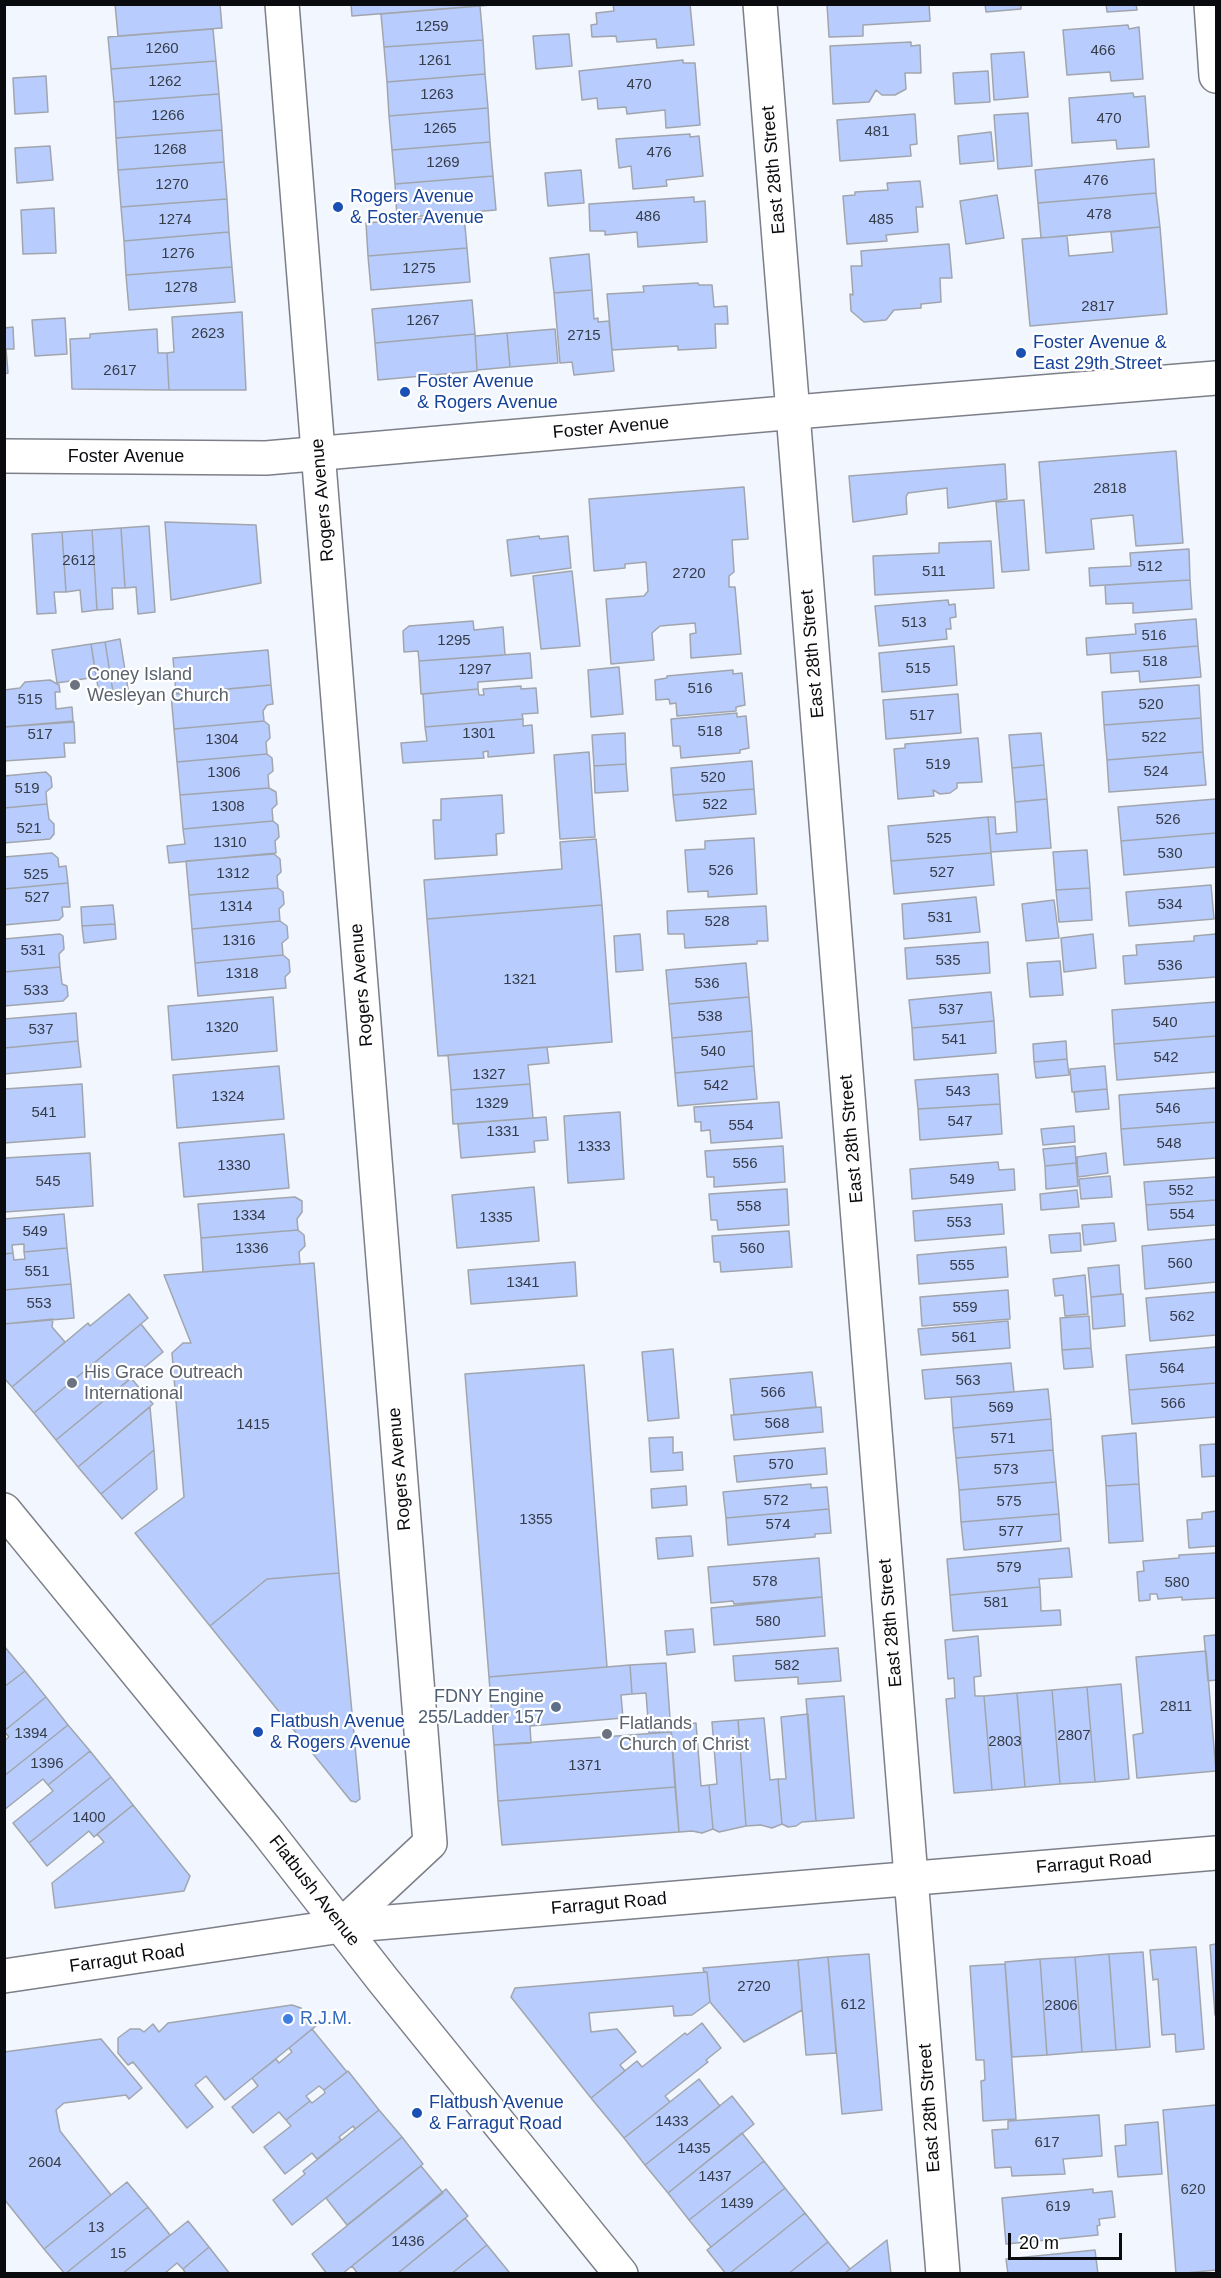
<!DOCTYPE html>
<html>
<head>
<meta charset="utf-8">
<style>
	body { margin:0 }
	#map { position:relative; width:1221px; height:2278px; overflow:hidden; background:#f2f6fe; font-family:Arial,sans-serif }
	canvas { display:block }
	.frame { position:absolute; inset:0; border:6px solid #0a0b0e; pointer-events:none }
	.scale { position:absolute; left:1008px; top:2233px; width:114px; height:27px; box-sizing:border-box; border:3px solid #0a0b0e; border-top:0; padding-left:8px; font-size:18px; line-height:21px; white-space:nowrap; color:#0a0b0e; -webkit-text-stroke:4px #fff; paint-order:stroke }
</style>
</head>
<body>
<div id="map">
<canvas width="1221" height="2278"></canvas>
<div class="frame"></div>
<div class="scale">20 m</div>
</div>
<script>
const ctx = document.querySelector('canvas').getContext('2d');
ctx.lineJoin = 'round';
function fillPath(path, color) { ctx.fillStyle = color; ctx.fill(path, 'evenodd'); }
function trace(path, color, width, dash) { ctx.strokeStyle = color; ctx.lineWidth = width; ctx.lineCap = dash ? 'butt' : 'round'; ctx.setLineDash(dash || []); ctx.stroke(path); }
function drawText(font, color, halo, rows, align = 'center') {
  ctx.font = font + ' Arial,sans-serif'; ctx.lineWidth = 4.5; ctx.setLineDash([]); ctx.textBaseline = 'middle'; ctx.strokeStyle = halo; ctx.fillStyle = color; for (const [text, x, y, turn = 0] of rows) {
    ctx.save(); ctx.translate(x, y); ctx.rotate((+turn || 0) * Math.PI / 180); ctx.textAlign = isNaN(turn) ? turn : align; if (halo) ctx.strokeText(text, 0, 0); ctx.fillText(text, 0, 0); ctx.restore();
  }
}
const building = new Path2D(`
	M115,4H220L222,28L118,36Z
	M351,4H492V5L352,16Z
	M613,4H690L694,45L657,48L656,39L617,42L616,36L592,37L591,25L597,24L596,13L614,11Z
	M827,4H929L930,21L863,25V36L829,37Z
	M985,4H1021V9L986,12Z
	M1106,4H1136L1137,10L1107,12Z
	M480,6L483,40L384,47L381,14Z
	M1128,25L1129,29L1139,27L1143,79L1111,81L1110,72L1067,75L1063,30Z
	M213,29L216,61L111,69L108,37Z
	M569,34L572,66L536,69L533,36Z
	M483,40L485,74L387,82L384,47Z
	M911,42V46L920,45L921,73H905L906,89L895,95H882L876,90L869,102L833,104L830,46Z
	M1024,52L1028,97L994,100L991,54Z
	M683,60V63H695L700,125L666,128L665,110L627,114L626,107L598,109L597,98L582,100L579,71Z
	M216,61L219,94L114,102L111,69Z
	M988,71L990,102L955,104L953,73Z
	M485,74L488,108L389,116L387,82Z
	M46,76L48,112L15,114L13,78Z
	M1133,93L1134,97L1145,96L1149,147L1117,149L1116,140L1072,143L1069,98Z
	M219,94L222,130L116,138L114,102Z
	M488,108L490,142L392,150L389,116Z
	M1028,113L1032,166L998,169L994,115Z
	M915,114L917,144L910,145L911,156L840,161L837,120Z
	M222,130L224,162L118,170L116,138Z
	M991,132L994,161L960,164L958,136Z
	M690,134V137L699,136L703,176L666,180L667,186L633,189L631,166L619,168L616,139Z
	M490,142L493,176L395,184L392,150Z
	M50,146L53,180L17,183L15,148Z
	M1154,159L1156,193L1038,203L1035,170Z
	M224,162L227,199L121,207L118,170Z
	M581,170L584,203L548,206L545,173Z
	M493,176L496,210L397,218L395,184Z
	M920,181L923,207H916L918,232L886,235L887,241L847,244L843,196L855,195V192L888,190L887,183Z
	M1156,193L1160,227L1041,238L1038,203Z
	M997,195L1004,238L966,244L960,201Z
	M694,197V202L705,201L707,242L638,247L637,232L605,235V231H590L589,204Z
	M227,199L229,232L124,241L121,207Z
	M54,208L56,253L23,254L21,210Z
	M464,215L467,248L368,256L366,223Z
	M1160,227L1167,314L1030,326L1022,239L1067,236L1069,256L1113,252L1111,232Z
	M229,232L232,267L126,275L124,241Z
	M949,244L952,278H940L941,302L921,304V308L894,310L886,320L864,322L851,311L850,294L853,295L851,266H862L861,251Z
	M467,248L470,282L371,290L368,256Z
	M589,254L592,290L554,293L550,258Z
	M232,267L235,302L129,310L126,275Z
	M698,283L699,285H712L714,307L727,306L728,324H715L716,348L678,350V346L612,350L607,294L644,292L643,286Z
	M592,290L594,319L598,318V322L609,321L614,371L574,375L572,362L560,363L554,293Z
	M472,300L475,334L375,343L372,309Z
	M242,312L246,390H169L167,353L174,352L172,317Z
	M65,318L67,354L35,356L32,320Z
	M13,327L14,349H6L8,373L4,374V328Z
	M157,329L158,353H167L169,390L72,389L70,339L90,338V334Z
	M555,329L558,363L510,367L507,333Z
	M507,333L510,367L477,370L475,336Z
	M475,334L477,371L378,380L375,343Z
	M1176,451L1183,543L1136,546L1133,515L1091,519L1094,549L1046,553L1039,462Z
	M1005,464L1007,499L948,508L947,488L908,493L906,497L907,514L853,522L849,476Z
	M744,487L748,539L732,540L734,572L729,576V587H735L741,654L691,658L690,634L696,633L695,623L660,626L652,633L654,660L611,664L606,599L644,596L648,591L646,562L625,564V568L594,571L589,499Z
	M1024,500L1029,570L1002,572L996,502Z
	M165,522L256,525L261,583L171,600Z
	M149,526L155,612L138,614L136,587L125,588L121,528Z
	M121,528L125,588H112L113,609L97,610L92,530Z
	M92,530L97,610L82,612L80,590L66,592L62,532Z
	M62,532L66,592H54L56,613L37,614L32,534Z
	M539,536L540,539L568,536L571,568L511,576L507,540Z
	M991,541L994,588L875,595L873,556L939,553V543Z
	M1189,549L1190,580L1090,586L1089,568L1131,566L1130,553Z
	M572,571L580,646L541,649L533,576Z
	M1190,580L1192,609L1133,613V603L1106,604L1105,585Z
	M948,600L949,605L955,604L956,617L950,618L951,629H946L947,639L879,646L875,606Z
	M1196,619L1198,646L1087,655L1086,638L1136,634L1135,624Z
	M473,621L474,630L503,627L505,655L419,661L418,651L404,652L403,631L409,626Z
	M120,639L129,695L114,698L105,642Z
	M105,642L114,698L100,700L91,644Z
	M91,644L96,677L57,683L52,650Z
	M954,646L957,685L882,692L879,653Z
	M1198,646L1201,677L1140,682L1139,671L1111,673L1110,653Z
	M268,650L271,685L176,694L173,658Z
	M530,653L532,678L478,682V689L421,694L419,661Z
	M619,667L623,714L591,717L588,670Z
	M733,670V674L742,673L745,705L736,707V711L677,716L676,703L670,704L669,699L656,700L655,680L667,678V676Z
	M50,680L59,685L60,692H55L56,709L72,707L73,721L4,727V690L20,688L25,682Z
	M271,685L273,704L267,705L263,711L264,721L174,729L171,694Z
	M1199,685L1201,718L1104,725L1102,692Z
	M521,686V689L536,688L538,713L522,714L523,719L425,727L423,694L478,689L479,695H484L483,689Z
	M958,694L961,733L886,739L883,700Z
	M737,713V717L746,716L749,748L740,750V753L681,758L680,746H673L671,719Z
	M1201,718L1203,752L1107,760L1104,725Z
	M523,719V726L532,725L534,753L488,757V751L483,752L484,758L403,763L401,743L427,741L425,727Z
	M264,721L269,725L270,738L266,742L267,754L177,762L174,729Z
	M74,722L75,743H64L65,757L4,761V727Z
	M625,733L626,764L594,766L592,735Z
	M1041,733L1044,765L1012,768L1009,735Z
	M978,738L982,782L957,783V788L950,793L940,794L933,790L934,796L898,799L894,749L905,748V744Z
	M589,752L595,837L560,839L554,755Z
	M1203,752L1206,785L1109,792L1107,760Z
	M267,754L272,758L273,771L268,775L269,788L180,795L177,762Z
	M752,761L754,789L673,795L671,768Z
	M626,764L628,791L595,793L594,766Z
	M1044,765L1047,799L1015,802L1012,768Z
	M46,772L51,777L52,787L46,792L47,804L4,808V776Z
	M269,788L276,792L277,804L272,809L273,821L183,829L180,795Z
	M754,789L756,814L676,821L673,795Z
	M502,795L504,833L496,834L497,855L435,859L433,820H441V799Z
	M1047,799L1051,848L991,852L988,817H995L996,834L1017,832L1015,802Z
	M1216,799V833L1121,841L1118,807Z
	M47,804L49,819L54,824V834L50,839L4,843V808Z
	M988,817L991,853L891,861L888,826Z
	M273,821L278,825L279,837L275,841L276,853L169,863L167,846L185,844L183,829Z
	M1216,833V867L1124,875L1121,841Z
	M754,838L757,894L708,897V891L688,892L685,850L705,849V841Z
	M596,839L602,905L427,919L424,880L562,869L560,842Z
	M1087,850L1090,888L1056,890L1053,852Z
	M52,853L58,858L59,867L66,866L68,883L4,889V857Z
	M991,853L994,885L894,894L891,861Z
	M274,854L280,859L281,872L277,876L278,888L189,895L186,861Z
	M68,883L70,907H62L63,916L59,920L4,925V889Z
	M1211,885L1214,919L1129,926L1126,892Z
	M278,888L283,892L284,904L279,909L280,921L192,929L189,895Z
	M1090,888L1092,920L1059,922L1056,890Z
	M976,897L980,932L904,939L902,904Z
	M1054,900L1059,938L1026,941L1022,904Z
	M113,905L115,924L82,926L81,907Z
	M602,905L612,1042L438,1056L427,919Z
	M766,906L768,941H757V944L685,948L684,934H668L667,911Z
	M280,921L287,926L288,938L282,943L283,955L195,963L192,929Z
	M115,924L116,939L84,943L82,926Z
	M60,934L63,936L64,949L59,954L60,967L4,972V939Z
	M640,934L643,970L616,972L614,936Z
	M1093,934L1096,968L1064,972L1061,938Z
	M1216,934V977L1125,984L1123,956L1137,955L1136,945L1194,941V936Z
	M988,942L990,973L907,979L905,948Z
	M283,955L289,960L290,972L285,977L286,988L198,996L195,963Z
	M1060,961L1063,995L1030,997L1027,963Z
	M746,963L749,997L669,1004L666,970Z
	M60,967L62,984L67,986L68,996L63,1001L4,1006V972Z
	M991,992L994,1021L912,1028L909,1000Z
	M273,997L277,1051L172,1060L168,1006Z
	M749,997L752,1031L672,1038L669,1004Z
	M1216,1002V1036L1114,1044L1112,1010Z
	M76,1013L78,1041L4,1048V1019Z
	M994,1021L996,1053L914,1060L912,1028Z
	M752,1031L754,1066L675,1073L672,1038Z
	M1216,1036V1072L1117,1080L1114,1044Z
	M78,1041L81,1067L4,1074V1048Z
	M1066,1041L1067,1059L1034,1062L1033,1044Z
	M547,1047L549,1063L528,1065L530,1084L451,1090L448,1055Z
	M1067,1059L1069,1075L1036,1078L1034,1062Z
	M279,1066L284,1119L177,1128L173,1075Z
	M754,1066L757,1099L678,1106L675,1073Z
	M1105,1066L1107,1089L1072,1092L1070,1069Z
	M998,1074L1000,1104L918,1109L915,1080Z
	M82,1084L85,1137L4,1143V1089Z
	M530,1084L533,1118L453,1124L451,1090Z
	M1216,1088V1122L1121,1129L1119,1095Z
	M1107,1089L1109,1109L1076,1112L1074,1092Z
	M779,1102L782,1138L711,1143L710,1130L701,1131V1122H695L694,1107Z
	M1000,1104L1002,1134L920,1140L918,1109Z
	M620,1112L624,1179L568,1183L564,1116Z
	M546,1117L548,1140L534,1141L535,1152L461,1158L458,1124Z
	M1216,1122V1158L1124,1165L1121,1129Z
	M1074,1126L1075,1142L1043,1145L1041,1129Z
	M284,1134L289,1188L184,1197L179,1143Z
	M783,1146L785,1182L714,1187V1177H707L705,1151Z
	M1075,1146L1076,1163L1045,1166L1043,1149Z
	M90,1153L93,1206L4,1212V1158Z
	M1106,1153L1108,1173L1078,1177L1077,1157Z
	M998,1162L999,1170L1014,1169L1015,1190L912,1199L910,1169Z
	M1076,1163L1078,1186L1046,1189L1045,1166Z
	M1110,1176L1112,1197L1081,1199L1079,1179Z
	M1216,1177V1200L1146,1205L1144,1182Z
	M534,1187L539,1241L457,1248L452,1195Z
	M787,1189L789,1225L718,1230L717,1220H711L709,1194Z
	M1077,1190L1079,1207L1041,1210L1040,1194Z
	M295,1197L302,1201V1212L297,1219L298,1230L201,1238L198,1204Z
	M1216,1200V1225L1148,1230L1146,1205Z
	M1002,1204L1004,1234L915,1241L913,1211Z
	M64,1214L67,1248L24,1252V1244L12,1245L13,1253L4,1254V1219Z
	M1114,1223L1116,1241L1084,1245L1082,1225Z
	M298,1230L304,1235L305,1246L299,1252L300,1264L203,1272L201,1238Z
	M789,1231L792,1267L721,1272L720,1262H714L712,1236Z
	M1080,1233L1081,1251L1051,1253L1049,1235Z
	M1216,1239V1282L1145,1289L1142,1246Z
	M1006,1247L1008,1277L919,1284L917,1255Z
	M67,1248L71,1284L4,1290V1254L13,1253L14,1260L25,1259L24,1252Z
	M575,1262L577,1296L471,1304L468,1270Z
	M314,1263L339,1573L267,1579L210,1626L135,1533L184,1497L172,1353L183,1343H191L164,1275Z
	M1119,1265L1121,1294L1091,1297L1088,1268Z
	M1085,1275L1088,1314L1065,1316L1063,1295L1055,1296L1053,1279Z
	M71,1284L74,1318L4,1324V1290Z
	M1008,1290L1010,1319L922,1326L920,1297Z
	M1216,1292V1335L1150,1341L1146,1298Z
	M129,1294L148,1318L34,1413L12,1387L88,1323L90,1326Z
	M1123,1294L1125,1326L1093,1329L1091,1297Z
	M1089,1316L1091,1348L1062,1350L1060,1318Z
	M53,1319L52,1327L65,1342L12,1387L4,1378V1324Z
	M1008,1321L1010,1348L921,1355L918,1329Z
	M141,1324L163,1352L56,1440L34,1413Z
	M1216,1347V1383L1129,1390L1126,1355Z
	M1091,1348L1093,1367L1064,1369L1062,1350Z
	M673,1349L679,1418L648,1421L642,1352Z
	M1011,1363L1014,1392L925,1399L922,1370Z
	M584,1365L607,1667L489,1677L465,1374Z
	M812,1372L816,1407L734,1415L730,1379Z
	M131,1378L153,1404L78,1467L56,1440Z
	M1216,1383V1417L1132,1424L1129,1390Z
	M1048,1389L1051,1419L953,1428L951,1397Z
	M150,1407L154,1450L101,1494L78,1467Z
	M821,1407L823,1432L734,1440L731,1415Z
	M1051,1419L1053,1450L956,1458L953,1428Z
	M1136,1433L1139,1484L1106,1486L1102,1436Z
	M673,1437V1453L682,1452L683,1470L651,1472L649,1438Z
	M1216,1444V1476L1202,1477L1200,1445Z
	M825,1448L827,1474L737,1482L734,1456Z
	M154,1450L157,1489L122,1519L101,1494Z
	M1053,1450L1056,1482L959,1490L956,1458Z
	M1056,1482L1059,1514L961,1522L959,1490Z
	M811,1484V1488L827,1487L829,1509L726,1518L723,1492Z
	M1139,1484L1143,1541L1109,1543L1106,1486Z
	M686,1486L687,1505L652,1508L651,1489Z
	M829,1509L831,1533L815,1534V1537L728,1545L726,1518Z
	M1216,1511V1546L1189,1548L1187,1520L1202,1519V1513Z
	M1059,1514L1061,1541L964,1550L961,1522Z
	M691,1536L693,1556L658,1559L656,1538Z
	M1069,1548L1072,1577L1039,1579L1040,1587L950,1595L947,1559Z
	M1216,1553V1598L1182,1600V1597L1158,1599L1157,1594H1150V1600L1139,1601L1137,1572L1144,1571L1143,1561L1179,1558V1555Z
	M819,1558L822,1597L734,1604L733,1601L711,1603L708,1567Z
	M339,1573L360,1799L356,1802L351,1801L210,1626L267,1579Z
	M1040,1587L1041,1611L1060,1610L1061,1625L953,1631L950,1595Z
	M822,1597L825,1636L714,1645L711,1608Z
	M693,1629L695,1652L667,1655L665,1631Z
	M1216,1635V1680L1208,1681L1204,1636Z
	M978,1636L981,1676L974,1677L975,1696H984L992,1790L954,1793L946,1699L955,1698L954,1678L948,1679L945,1640Z
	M4,1646L25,1671L4,1687Z
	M838,1648L841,1681L798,1684V1677L735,1681L733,1656Z
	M1206,1651L1216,1771L1137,1778L1133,1735L1143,1733L1136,1657Z
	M666,1663L671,1732L649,1733L646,1693L632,1694L630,1665Z
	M630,1665L632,1694L621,1695L623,1718L530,1726L531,1743L494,1745L489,1677Z
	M25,1671L46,1697L4,1731V1687Z
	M1121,1684L1129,1779L1095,1782L1087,1687Z
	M1087,1687L1095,1782L1060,1784L1052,1690Z
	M1052,1690L1060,1784L1025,1787L1017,1693Z
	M1017,1693L1025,1787L992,1790L984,1696Z
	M844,1696L854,1818L816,1821L806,1699Z
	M46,1697L68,1725L4,1776V1741L9,1737L4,1731Z
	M808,1714L816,1821L802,1822L796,1826L788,1827L782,1824L778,1779H786L781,1717Z
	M764,1718L770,1780L778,1779L782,1824L772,1828L761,1825L746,1826L738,1720Z
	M738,1720L746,1826L719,1832L713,1829L709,1785L717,1784L712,1722Z
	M696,1723L701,1786L709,1785L713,1829L702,1833L692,1831L679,1832L671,1726Z
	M68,1725L90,1751L48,1785L43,1779L4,1810V1776Z
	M671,1732L675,1787L498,1801L494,1745Z
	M90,1751L111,1777L29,1843L13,1823L53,1791L48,1785Z
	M111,1777L133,1805L94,1837L89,1831L47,1866L29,1843Z
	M675,1787L679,1832L502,1845L498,1801Z
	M133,1805L190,1876L184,1891L55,1908L52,1883L104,1842L97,1834Z
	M1216,1944V2014L1215,2015L1210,1945Z
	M1196,1947L1204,2049L1176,2052L1175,2034L1162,2035L1158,1979L1153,1980L1150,1950Z
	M1143,1952L1150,2047L1116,2050L1109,1954Z
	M869,1954L882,2110L842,2114L828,1957Z
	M1109,1954L1116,2050L1082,2052L1075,1957Z
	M828,1957L836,2053L806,2055L798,1960Z
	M1075,1957L1082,2052L1047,2055L1040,1959Z
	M1040,1959L1047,2055L1012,2057L1005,1962Z
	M798,1960L802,2010L744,2042L710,2002L707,1972H704L703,1968Z
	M1005,1964L1016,2119L983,2121L981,2081L985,2080L984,2060H976L970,1966Z
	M707,1972L710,2002L692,2015L674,2016L673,2006L589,2013L591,2032L617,2029L636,2052L620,2065L625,2071L591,2098L511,1997L515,1988Z
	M292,2005L301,2008L316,2026L225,2100L206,2076L195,2085L213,2107L187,2128L133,2062L128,2065L118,2053V2038L130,2029H140L144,2032L153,2024L159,2032L168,2023Z
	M702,2023L721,2048L706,2060L708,2062L665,2096L670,2102L624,2138L591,2098L637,2061L642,2067L685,2033L687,2035Z
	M312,2029L347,2072L324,2090L319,2086L306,2096L310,2101L286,2120L279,2112L253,2133L232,2107L258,2086L252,2078L276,2059L279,2063L292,2052L289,2048Z
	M101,2039L142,2088L129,2099L126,2095L64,2103L56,2110L60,2131L111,2195L44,2249L4,2199V2052Z
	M348,2071L379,2110L355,2129L353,2126L339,2137L341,2140L317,2159L312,2153L285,2174L264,2147L291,2126L286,2120L310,2101L312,2103L325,2093L324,2090Z
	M699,2079L720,2106L645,2165L624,2138Z
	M732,2096L754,2124L668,2193L645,2165Z
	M1216,2105V2270L1176,2274L1163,2110Z
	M379,2110L402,2137L292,2225L273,2200L305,2174L303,2171Z
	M1099,2115L1102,2156L1063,2159L1065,2174L1012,2176L1011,2167L995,2168L992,2130L1008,2129V2121Z
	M1158,2122L1162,2174L1118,2177L1115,2146L1126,2145L1125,2125Z
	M742,2133L764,2161L689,2220L668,2193Z
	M402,2137L423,2164L347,2225L326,2198Z
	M764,2161L785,2188L711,2247L689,2220Z
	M421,2166L443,2193L342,2274H327L312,2254Z
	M127,2182L148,2207L65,2274L44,2249Z
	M785,2188L805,2213L729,2274H726L707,2250Z
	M446,2189L468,2216L397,2274H358L352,2266Z
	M1093,2189V2193L1112,2191L1115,2217L1099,2219L1100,2225L1097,2226L1098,2235L1006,2244L1002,2198Z
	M148,2207L170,2235L122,2274H65Z
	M805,2213L828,2242L788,2274H729Z
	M465,2218L487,2245L451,2274H397Z
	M188,2221L209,2247L183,2269L177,2263L164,2274H122Z
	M887,2240L891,2274H844L850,2269Z
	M828,2242L850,2269L844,2274H788Z
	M487,2245L509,2272L506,2274H451Z
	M209,2247L230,2274H186L183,2269Z
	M1095,2250L1098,2274H1008L1006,2259Z`);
fillPath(building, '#b8cdfd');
trace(building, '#a1a5ad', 1.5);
const minor = new Path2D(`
	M760,4L943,2274
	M1211,4L1216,76
	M4,456L266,458L831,409L1216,378
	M4,1976L341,1926L1216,1853`);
const secondary = new Path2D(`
	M282,4L430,1843L341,1926`);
const primary = new Path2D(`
	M4,1510L266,1830L383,1980L621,2274`);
trace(minor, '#7c7f87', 36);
trace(secondary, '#7c7f87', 36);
trace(primary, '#7c7f87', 36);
trace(minor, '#fff', 33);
trace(secondary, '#fff', 33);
trace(primary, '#fff', 33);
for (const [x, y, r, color] of [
	[338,207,6,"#1a4fb4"],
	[1021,353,6,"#1a4fb4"],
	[405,392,6,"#1a4fb4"],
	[75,685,6,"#6b7280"],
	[72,1383,6,"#6b7280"],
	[556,1707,6,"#5c6f8a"],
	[258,1732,6,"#1a4fb4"],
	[607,1734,6,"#6b7280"],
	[288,2019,6,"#3f7fe0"],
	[417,2113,6,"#1a4fb4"]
]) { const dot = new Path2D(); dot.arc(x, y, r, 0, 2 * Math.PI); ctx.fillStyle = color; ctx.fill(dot); trace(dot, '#fff', 2); }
drawText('15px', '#363c4a', null, [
	["1259",432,27],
	["1260",162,49],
	["466",1103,51],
	["1261",435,61],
	["1262",165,82],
	["470",639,85],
	["1263",437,95],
	["1266",168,116],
	["470",1109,119],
	["1265",440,129],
	["481",877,132],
	["1268",170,150],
	["476",659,153],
	["1269",443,163],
	["476",1096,181],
	["1270",172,185],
	["478",1099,215],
	["486",648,217],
	["1274",175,220],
	["485",881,220],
	["1276",178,254],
	["1275",419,269],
	["1278",181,288],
	["2817",1098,307],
	["1267",423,321],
	["2623",208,334],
	["2715",584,336],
	["2617",120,371],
	["2818",1110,489],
	["2612",79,561],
	["512",1150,567],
	["511",934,572],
	["2720",689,574],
	["513",914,623],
	["516",1154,636],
	["1295",454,641],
	["518",1155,662],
	["515",918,669],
	["1297",475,670],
	["516",700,689],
	["515",30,700],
	["520",1151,705],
	["517",922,716],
	["518",710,732],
	["1301",479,734],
	["517",40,735],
	["522",1154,738],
	["1304",222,740],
	["519",938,765],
	["524",1156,772],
	["1306",224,773],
	["520",713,778],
	["519",27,789],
	["522",715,805],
	["1308",228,807],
	["526",1168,820],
	["521",29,829],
	["525",939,839],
	["1310",230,843],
	["530",1170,854],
	["526",721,871],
	["527",942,873],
	["1312",233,874],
	["525",36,875],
	["527",37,898],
	["534",1170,905],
	["1314",236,907],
	["531",940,918],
	["528",717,922],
	["1316",239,941],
	["531",33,951],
	["535",948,961],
	["536",1170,966],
	["1318",242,974],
	["1321",520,980],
	["536",707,984],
	["533",36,991],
	["537",951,1010],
	["538",710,1017],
	["540",1165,1023],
	["1320",222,1028],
	["537",41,1030],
	["541",954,1040],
	["540",713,1052],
	["542",1166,1058],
	["1327",489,1075],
	["542",716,1086],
	["543",958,1092],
	["1324",228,1097],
	["1329",492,1104],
	["546",1168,1109],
	["541",44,1113],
	["547",960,1122],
	["554",741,1126],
	["1331",503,1132],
	["548",1169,1144],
	["1333",594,1147],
	["556",745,1164],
	["1330",234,1166],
	["549",962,1180],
	["545",48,1182],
	["552",1181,1191],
	["558",749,1207],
	["554",1182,1215],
	["1334",249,1216],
	["1335",496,1218],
	["553",959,1223],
	["549",35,1232],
	["1336",252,1249],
	["560",752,1249],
	["560",1180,1264],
	["555",962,1266],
	["551",37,1272],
	["1341",523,1283],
	["553",39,1304],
	["559",965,1308],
	["562",1182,1317],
	["561",964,1338],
	["564",1172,1369],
	["563",968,1381],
	["566",773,1393],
	["566",1173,1404],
	["569",1001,1408],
	["568",777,1424],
	["1415",253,1425],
	["571",1003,1439],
	["570",781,1465],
	["573",1006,1470],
	["572",776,1501],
	["575",1009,1502],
	["1355",536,1520],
	["574",778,1525],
	["577",1011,1532],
	["579",1009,1568],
	["578",765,1582],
	["580",1177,1583],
	["581",996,1603],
	["580",768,1622],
	["582",787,1666],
	["2811",1176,1707],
	["1394",31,1734],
	["2807",1074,1736],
	["2803",1005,1742],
	["1396",47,1764],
	["1371",585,1766],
	["1400",89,1818],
	["2720",754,1987],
	["612",853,2005],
	["2806",1061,2006],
	["1433",672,2122],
	["617",1047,2143],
	["1435",694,2149],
	["2604",45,2163],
	["1437",715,2177],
	["620",1193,2190],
	["1439",737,2204],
	["619",1058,2207],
	["13",96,2228],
	["1436",408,2242],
	["15",118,2254]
]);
drawText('18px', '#0a0b0e', '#fff', [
	["East 28th Street",774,170,-95],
	["Foster Avenue",611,428,-5],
	["Foster Avenue",126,457],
	["Rogers Avenue",323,500,-95],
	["East 28th Street",813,654,-95],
	["Rogers Avenue",362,985,-95],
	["East 28th Street",852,1139,-95],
	["Rogers Avenue",400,1469,-95],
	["East 28th Street",891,1623,-95],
	["Farragut Road",1094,1863,-5],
	["Flatbush Avenue",314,1891,52],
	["Farragut Road",609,1904,-5],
	["Farragut Road",127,1959,-8],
	["East 28th Street",930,2108,-94]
]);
drawText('18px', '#164399', '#fff', [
	["Rogers Avenue",350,197],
	["& Foster Avenue",350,218],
	["Foster Avenue &",1033,343],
	["East 29th Street",1033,364],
	["Foster Avenue",417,382],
	["& Rogers Avenue",417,403],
	["Flatbush Avenue",270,1722],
	["& Rogers Avenue",270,1743],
	["Flatbush Avenue",429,2103],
	["& Farragut Road",429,2124]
], 'left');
drawText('18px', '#5b616d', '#fff', [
	["Coney Island",87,675],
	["Wesleyan Church",87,696],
	["His Grace Outreach",84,1373],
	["International",84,1394],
	["Flatlands",619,1724],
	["Church of Christ",619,1745]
], 'left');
drawText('18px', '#4e5e75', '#fff', [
	["FDNY Engine",544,1697],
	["255/Ladder 157",544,1718]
], 'right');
drawText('18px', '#366cbe', '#fff', [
	["R.J.M.",300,2019]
], 'left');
</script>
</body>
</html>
